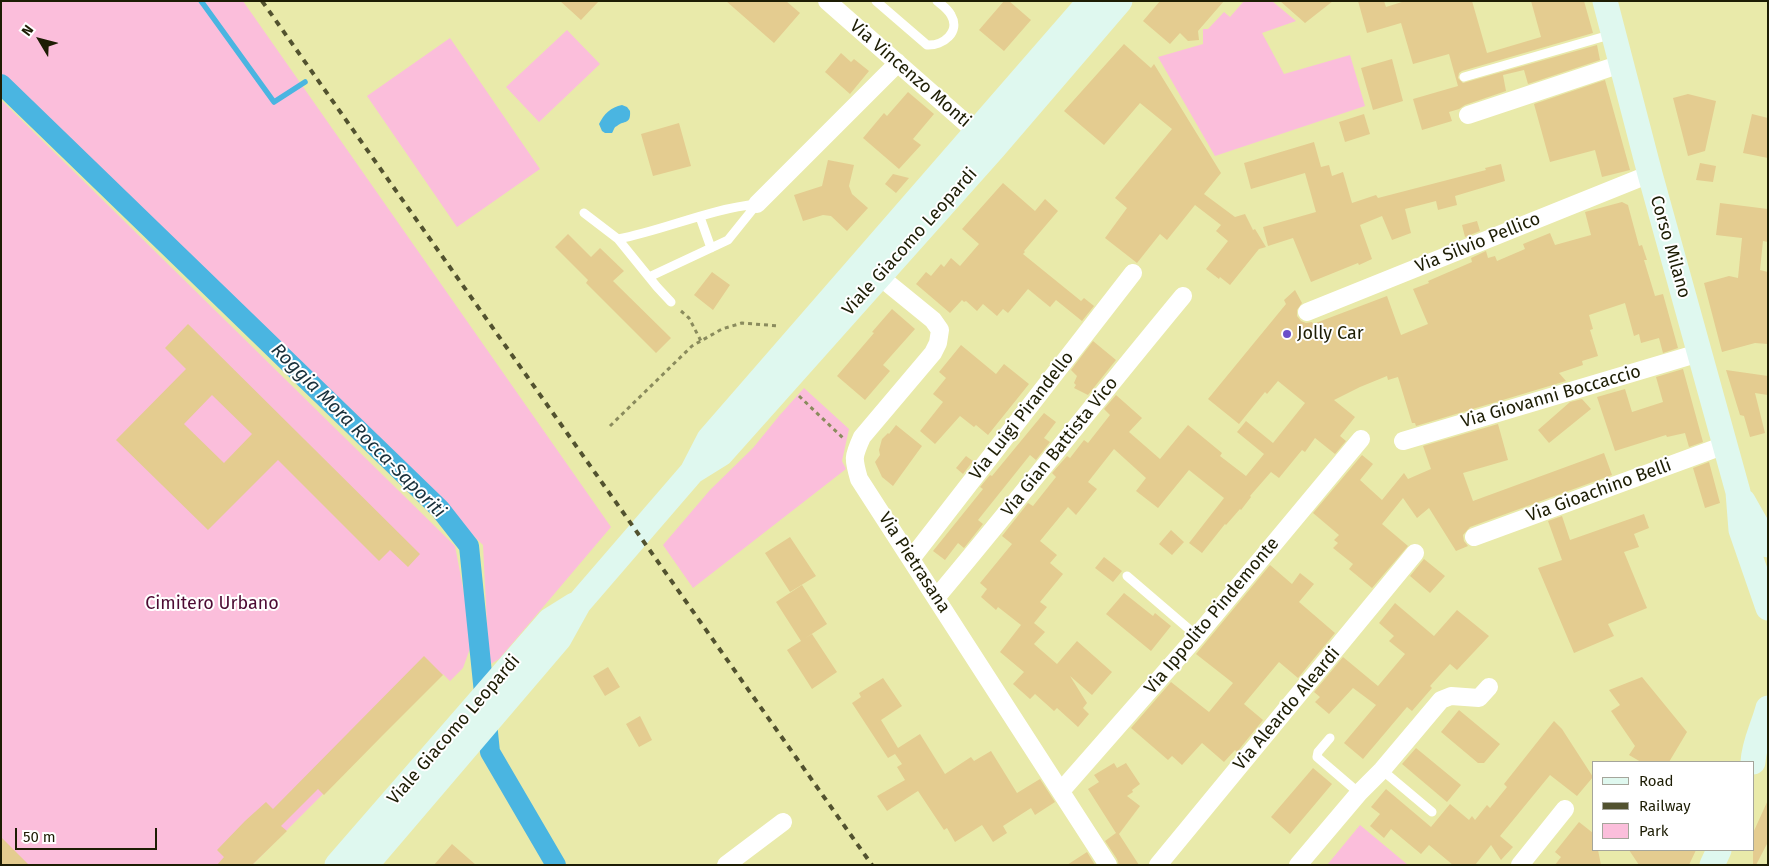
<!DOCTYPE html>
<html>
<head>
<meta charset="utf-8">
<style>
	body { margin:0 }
	#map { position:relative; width:1769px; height:866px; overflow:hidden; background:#e9eaaa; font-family:"Fira Sans",sans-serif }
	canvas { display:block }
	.frame { position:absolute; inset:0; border:2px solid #1d1d04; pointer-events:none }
	.legend { position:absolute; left:1592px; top:761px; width:162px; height:90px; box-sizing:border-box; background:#fff; border:1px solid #a5a59b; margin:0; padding:6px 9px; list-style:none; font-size:15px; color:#1d1d04 }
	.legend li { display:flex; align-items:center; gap:10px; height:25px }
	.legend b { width:25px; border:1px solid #a5a59b }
	.north { position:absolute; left:15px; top:15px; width:50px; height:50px; -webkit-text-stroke:4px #fff; paint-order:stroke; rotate:307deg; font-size:14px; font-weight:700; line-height:20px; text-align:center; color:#1d1d04 }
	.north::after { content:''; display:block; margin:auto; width:18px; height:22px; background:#1d1d04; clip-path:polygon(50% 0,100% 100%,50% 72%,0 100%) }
	.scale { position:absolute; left:15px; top:828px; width:142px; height:22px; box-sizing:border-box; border:2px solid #1d1d04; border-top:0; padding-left:6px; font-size:15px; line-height:18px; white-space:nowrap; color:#1d1d04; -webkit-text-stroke:4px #fff; paint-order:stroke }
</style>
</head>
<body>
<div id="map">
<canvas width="1769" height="866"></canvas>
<div class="frame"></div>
<ul class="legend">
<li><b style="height:6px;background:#dff8ef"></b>Road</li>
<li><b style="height:6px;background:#52522f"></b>Railway</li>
<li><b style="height:14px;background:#fbbedb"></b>Park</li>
</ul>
<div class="north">N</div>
<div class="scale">50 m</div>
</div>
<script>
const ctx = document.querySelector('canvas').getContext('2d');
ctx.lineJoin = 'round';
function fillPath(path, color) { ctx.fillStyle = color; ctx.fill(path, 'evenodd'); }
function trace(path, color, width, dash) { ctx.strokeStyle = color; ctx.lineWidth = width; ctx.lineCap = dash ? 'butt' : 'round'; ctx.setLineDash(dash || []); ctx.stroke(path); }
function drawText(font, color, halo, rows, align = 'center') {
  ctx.font = font + ' "Fira Sans",sans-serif'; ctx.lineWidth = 4; ctx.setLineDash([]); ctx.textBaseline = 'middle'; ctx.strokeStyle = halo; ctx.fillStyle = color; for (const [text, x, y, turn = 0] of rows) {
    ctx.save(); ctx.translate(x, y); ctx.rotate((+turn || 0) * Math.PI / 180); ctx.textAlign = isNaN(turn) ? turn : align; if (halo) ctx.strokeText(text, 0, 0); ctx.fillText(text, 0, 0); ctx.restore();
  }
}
fillPath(new Path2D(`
	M1,1H243L611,527L499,659L489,665L483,545L1,75Z
	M1244,1H1272L1296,21L1262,33L1284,74L1350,55L1365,106L1215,156L1158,57L1203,44V29H1208L1224,12L1230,17Z
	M567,30L600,64L539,122L506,87Z
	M450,38L540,169L457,227L367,96Z
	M1,100L455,546L473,640L463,668L450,681L443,674L252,865H1Z
	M804,388L849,429L842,461L846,469L693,588L663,545L710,490L753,448L779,416Z
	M1360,825L1408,865H1327Z`), '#fbbedb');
fillPath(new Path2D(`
	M622,105L627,107L630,111C631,125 624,120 617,126C614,127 614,130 612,133H605L602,131L599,124C604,114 611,107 622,105Z`), '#4ab5e1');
trace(new Path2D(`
	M201,1L274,102L305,82`), '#4ab5e1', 5.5);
trace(new Path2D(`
	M1,84L440,509L469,546L490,752L556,865`), '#4ab5e1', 20);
fillPath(new Path2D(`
	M560,1H599L581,20Z
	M726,1H786L800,13L774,43Z
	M1004,1H1009L1031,20L1004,51L979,30Z
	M1160,1H1224L1198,31L1199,40L1188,41L1180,33L1170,44L1143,21Z
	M1280,1H1333L1305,23Z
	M1358,1H1384L1386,7L1405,1H1472L1487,53L1541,37L1531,1H1584L1593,33L1462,71L1459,73L1458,78L1463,83L1597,45L1600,60L1528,84L1524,70L1503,75L1506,91L1465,105L1459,109L1449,112L1452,121L1422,130L1413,99L1458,86L1449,54L1413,64L1401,23L1367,33Z
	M1124,44L1151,68L1154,64L1221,173L1204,194L1235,217L1245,214L1253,230L1255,229L1266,247L1259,249L1230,285L1220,277L1219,279L1206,269L1228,241L1216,231L1221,225L1195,205L1167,240L1160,234L1137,263L1105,238L1127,208L1115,198L1172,129L1140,103L1104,145L1064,111Z
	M841,53L851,62L854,59L869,71L850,94L825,72Z
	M1392,59L1403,101L1373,110L1361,68Z
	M1605,80L1630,170L1602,177L1595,150L1550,162L1534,104Z
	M908,92L934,114L913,139L921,145L899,169L863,138L884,113L887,116Z
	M1688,94L1716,101L1705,151L1688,156L1673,98Z
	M1364,114L1370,134L1345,142L1339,122Z
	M1752,114L1768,118V158L1743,153Z
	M679,123L691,166L653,176L641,134Z
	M1314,142L1321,167L1329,165L1332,176L1343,172L1352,203L1376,195L1378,198L1486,170L1485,168L1501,164L1505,181L1455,196L1457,205L1438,210L1436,201L1405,209L1411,233L1392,240L1382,216L1360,225L1372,259L1359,265L1358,263L1311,282L1293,238L1268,246L1263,227L1316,212L1305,173L1251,189L1244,163Z
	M828,160L854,165L849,186L852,194L868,208L847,231L831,216L823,215L803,221L794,195L822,186Z
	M1700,163L1716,166L1713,182L1696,180Z
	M893,174L909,178L896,193L885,184Z
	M1003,183L1035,211L1045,199L1058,211L1024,251L1025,252L1023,254L1081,301L1084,298L1094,306L1082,321L1056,300L1050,307L1028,289L1008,313L1003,309L997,316L983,304L977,311L966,301L964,302L962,300L950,313L916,284L926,272L931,276L941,264L944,267L951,258L960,266L979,244L962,229Z
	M1622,202L1628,205L1629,209L1639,246L1642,245L1647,260H1644L1655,296L1663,294L1678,348L1663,353L1659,338L1641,343L1639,334L1634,336L1625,303L1589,315L1593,329L1590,330L1598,356L1582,361L1583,365L1559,373L1566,381L1416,426L1415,423H1412L1398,377L1388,380L1387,376L1360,387L1334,400L1355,417L1340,436L1346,441L1335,454L1315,438L1305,452L1302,450L1279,478L1271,472L1250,496L1251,497L1241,510L1240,509L1226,525L1225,524L1202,553L1189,543L1224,498L1189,470L1158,508L1136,491L1146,478L1114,449L1088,482L1097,489L1076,515L1068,507L1040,541L1057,555L1050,563L1063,574L1040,602L1047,607L1034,623L1045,632L1034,644L1057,664L1077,641L1112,672L1092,695L1070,676L1087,703L1083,708L1089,714L1078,727L1057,708L1054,711L1035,694L1030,699L1013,684L1024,672L1000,652L1021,625L998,607L996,610L981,597L987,589L980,583L1012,544L1002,536L1028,503L1033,506L1056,477L1052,473L1067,456L1070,458L1084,440L1088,443L1110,415L1104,409L1116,395L1142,418L1129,432L1160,459L1188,425L1222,453L1220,456L1246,476L1264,454L1237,432L1246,421L1273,443L1305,403L1278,381L1267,394L1265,392L1239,424L1208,399L1286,304L1284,300L1295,290L1302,303L1297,310V316L1301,321L1306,323L1312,322L1313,324L1387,296L1401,335L1428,324L1413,289L1429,283L1428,281L1472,262L1471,258L1486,251L1488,258L1495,256L1497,261L1525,249L1523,244L1550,233L1555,245L1591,235L1585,212Z
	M1720,203L1768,209V242L1763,241L1760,270L1768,272V344L1755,343L1722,352L1704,283L1729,276L1738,278L1742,238L1716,235Z
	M1477,221L1480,231L1465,237L1462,225Z
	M568,234L591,257L600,248L624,271L613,281L671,338L656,353L586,283L588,280L555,247Z
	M712,272L730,285L713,310L694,295Z
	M892,309L915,329L883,365L890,371L865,400L837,376L874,333L872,332Z
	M188,324L420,554L408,567L390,550L379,561L278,460L208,530L116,440L186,369L165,348ZM212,395L252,434L224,463L184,424Z
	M1093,341L1116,360L1088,395L1074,388L1076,385L1074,383L1077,376L1071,370Z
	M961,345L996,374L1004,364L1029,384L988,435L976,425L974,427L960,416L935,444L920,431L943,402L933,394L946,378L939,372Z
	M1683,369L1703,442L1689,447L1685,433L1667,437L1666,435L1615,451L1597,397L1625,389L1632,412L1663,402L1656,377Z
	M1726,370L1768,376V395L1755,393L1765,433L1750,437L1744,416L1740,415Z
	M1582,399L1591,409L1549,443L1538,430L1570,402Z
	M1044,413L1056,422L1044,438L1050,442L1036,460L1030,455L978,520L983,524L964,548L958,543L945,560L933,551L983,489L980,487L990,475L992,476Z
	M1498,424L1508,460L1463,473L1473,501L1604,453L1612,475L1470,527L1463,535L1464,541L1468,546L1456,551L1429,508L1417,518L1403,498L1382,524L1408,546L1372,588L1349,569L1353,564L1333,548L1338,543L1334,540L1339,535L1313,513L1362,455L1373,464L1360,480L1382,500L1404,473L1408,479L1431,469L1423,446Z
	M896,425L922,446L893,486L882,477L875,462L880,455L879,450L882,439L888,433L889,434Z
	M966,456L973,461L963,474L956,468Z
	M1709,462L1720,503L1705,508L1693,468Z
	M1644,514L1649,528L1634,534L1639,547L1624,552L1647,608L1608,624L1614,636L1574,653L1538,568L1562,560L1548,521L1562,516L1570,540Z
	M1171,530L1184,542L1172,555L1159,544Z
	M790,537L816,576L790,592L765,553Z
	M1104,557L1122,571L1113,582L1095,568Z
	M1424,559L1445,576L1430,593L1410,576Z
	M1270,565L1292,584L1300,573L1314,584L1299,602L1335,633L1298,678L1279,662L1244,704L1263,720L1237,752L1235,750L1224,762L1202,743L1182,765L1172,756L1168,760L1131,728L1171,682L1209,712L1233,683L1196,654Z
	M802,585L827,624L804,639L812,634L837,672L812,689L787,650L801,641L776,602Z
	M1124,593L1153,616L1155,613L1171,626L1151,651L1106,614Z
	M1395,603L1434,636L1457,610L1489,636L1457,670L1450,664L1430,686L1432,688L1412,711L1407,707L1363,759L1344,743L1376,705L1353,688L1329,714L1315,702L1320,697L1314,692L1343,657L1378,686L1405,654L1389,641L1394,636L1379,623Z
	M424,656L443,675L382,736L324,795L318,789L281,826L287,831L252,865H217L224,857L217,850L245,821L266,802L273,809Z
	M608,667L620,687L605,696L593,676Z
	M1642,677L1687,732L1669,762H1641L1629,755L1635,746L1611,711L1620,705L1609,690Z
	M883,678L902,706L881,720L898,748L920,734L945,774L971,757L974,761L991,751L1017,793L1040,779L1055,802L1035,815L1031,808L1003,826L1007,833L993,842L982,825L955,842L947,828L944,830L918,791L887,811L877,796L905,780L897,767L902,764L895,754L888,758L852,703L861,697L859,693Z
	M1459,710L1500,744L1484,763H1478L1441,732Z
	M640,716L652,740L639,747L626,724Z
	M1554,721L1562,729L1593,777L1577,796L1550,775L1500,836L1513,847L1501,860L1491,845L1475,865H1453L1429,845L1421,854L1391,829L1384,838L1370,826L1380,814L1371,807L1386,789L1431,827L1450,804L1469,820L1472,816L1475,820L1487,805L1490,808L1507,787L1504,784Z
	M1416,748L1461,785L1447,802L1402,764Z
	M1114,763L1117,768L1126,763L1140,784L1132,790L1133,792L1127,796L1140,806L1119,834L1139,865H1119L1117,859L1105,841L1116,833L1088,789L1099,782L1094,775Z
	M1313,768L1332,784L1290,834L1271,817Z
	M1768,800V842L1756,865H1753V833Z
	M1579,822L1593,833V850H1598L1601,865H1555L1561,857L1555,852Z
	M1,837L29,865H1Z
	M452,844L476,865H434Z
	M1629,850H1696L1689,865H1639Z
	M1087,852L1095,865H1067Z`), '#e4cc90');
trace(new Path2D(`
	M681,311L689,318L701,341
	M799,396L843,438
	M610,426L692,346L722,329L742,323L779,326`), '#8a8b5d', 3, [4, 4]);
trace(new Path2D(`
	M876,1L927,45C943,46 961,32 951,15C948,9 942,5 937,1
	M1464,77L1613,34
	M584,213L618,239L657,287L671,302
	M700,217L711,248
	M618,239C665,230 709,209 757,204
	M649,277L728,240L757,204
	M1127,576L1197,636
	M1330,738L1318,752L1317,757L1359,793
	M1382,770L1432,812`), '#fff', 9);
trace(new Path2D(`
	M827,1L984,139
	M1468,115L1621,64
	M757,204L893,68L897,62
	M879,276L933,320L940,330L938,343L933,353L862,437C853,457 853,458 859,479L1108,865
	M1307,312L1650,174
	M1403,441L1699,353
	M1474,537L1725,445
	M911,559L1133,273
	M936,598C1020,498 1100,396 1183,296
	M1061,791L1197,636L1361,439
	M726,865L783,822
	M1158,865L1415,553
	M1298,865L1359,793L1382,770L1441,700L1451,696L1479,698L1489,687
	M1520,865L1565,809`), '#fff', 18);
trace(new Path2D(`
	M1605,1L1650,174L1738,492L1741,530L1768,608
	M692,472L721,454L994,148L1120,1
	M1743,501L1768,545
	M1753,762C1754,743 1763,727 1768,708
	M337,865L550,620L574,605
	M366,865L559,639L579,603L692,472L709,439L1090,1
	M1712,865L1719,850`), '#dff8ef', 25);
trace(new Path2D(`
	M262,1L872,865`), '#52522f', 4, [6, 6]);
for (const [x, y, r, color] of [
	[1287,334,5,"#6a4fc9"]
]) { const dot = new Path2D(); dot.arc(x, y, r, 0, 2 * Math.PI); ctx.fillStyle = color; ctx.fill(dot); trace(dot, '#fff', 2); }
drawText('18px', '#1d1d04', '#fff', [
	["Via Vincenzo Monti",910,74,41],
	["Viale Giacomo Leopardi",910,242,-48],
	["Via Silvio Pellico",1478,243,-22],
	["Corso Milano",1670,247,74],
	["Via Giovanni Boccaccio",1551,397,-16],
	["Via Luigi Pirandello",1022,416,-52],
	["Via Gian Battista Vico",1060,447,-51],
	["Via Gioachino Belli",1599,491,-20],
	["Via Pietrasana",914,563,57],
	["Via Ippolito Pindemonte",1212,616,-50],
	["Via Aleardo Aleardi",1287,709,-50],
	["Viale Giacomo Leopardi",454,730,-49]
]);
drawText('18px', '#1d1d04', '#fff', [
	["Jolly Car",1297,334]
], 'left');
drawText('18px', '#4d0b33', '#fff', [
	["Cimitero Urbano",212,604]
]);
drawText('italic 19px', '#1a313c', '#fff', [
	["Roggia Mora Rocca-Saporiti",358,431,45]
]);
</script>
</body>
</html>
